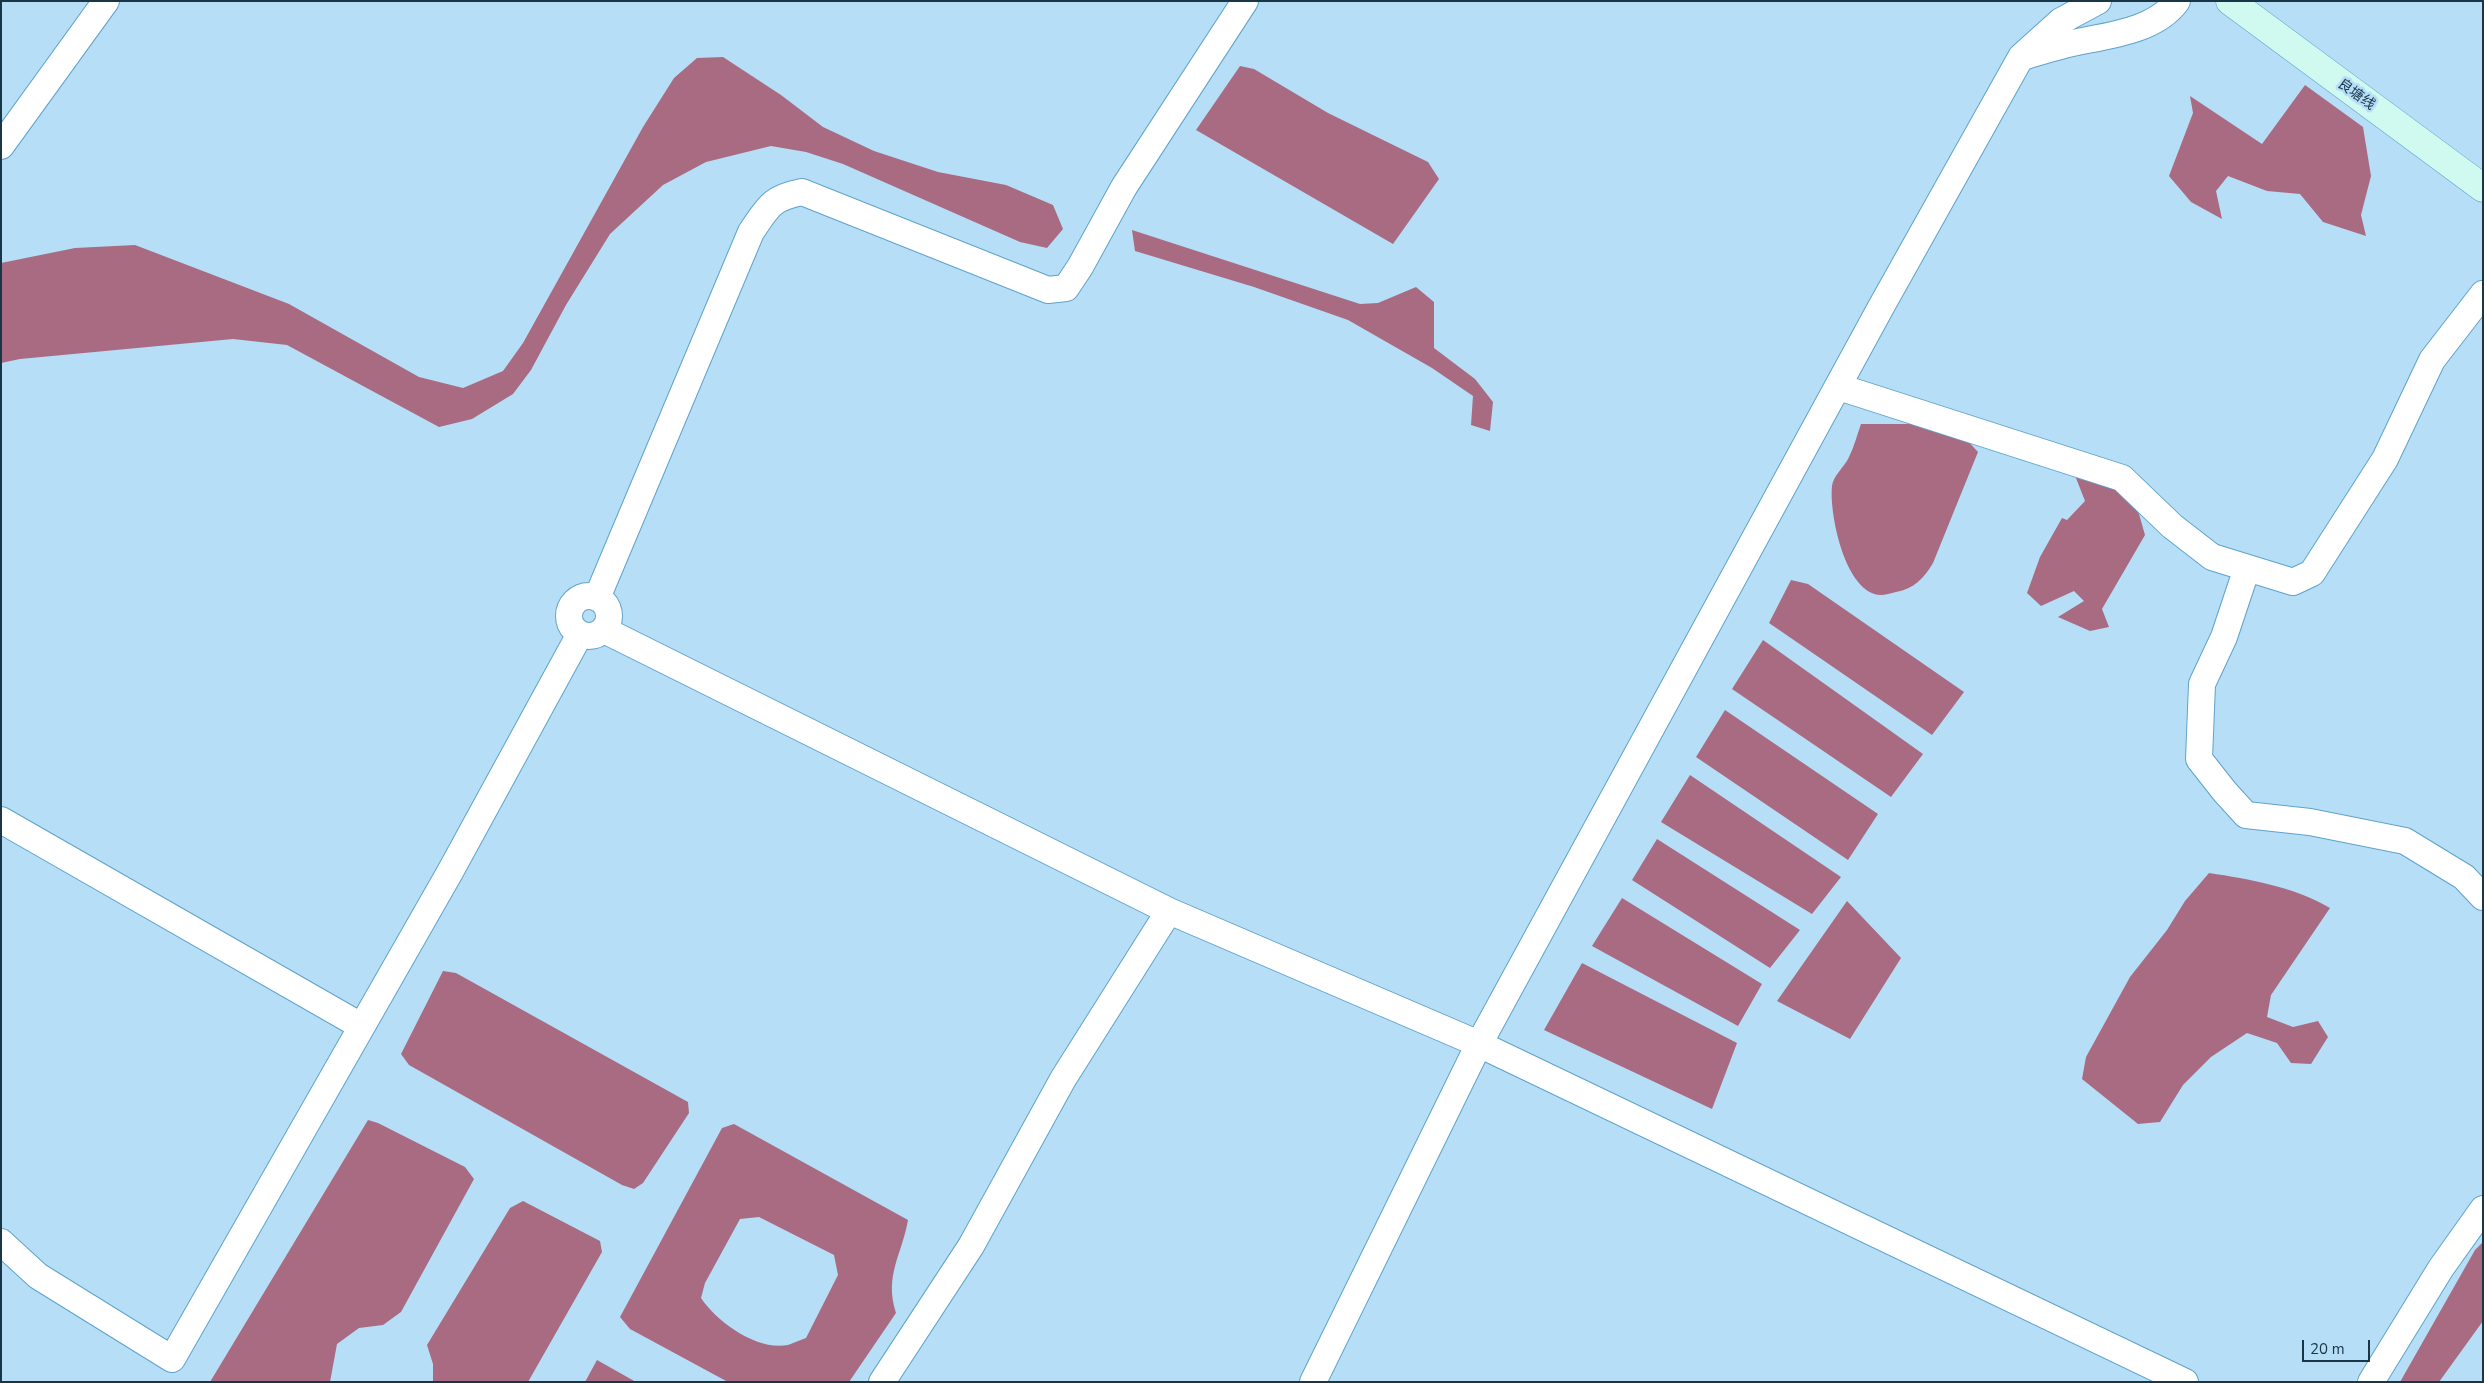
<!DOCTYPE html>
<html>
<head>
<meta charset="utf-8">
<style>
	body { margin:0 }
	#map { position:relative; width:2484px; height:1383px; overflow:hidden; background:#b6def7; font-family:"Nunito Sans",sans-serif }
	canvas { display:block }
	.frame { position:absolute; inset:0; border:2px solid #193647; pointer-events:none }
	.scale { position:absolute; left:2302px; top:1340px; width:68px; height:22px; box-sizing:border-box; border:2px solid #193647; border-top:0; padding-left:6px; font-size:15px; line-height:18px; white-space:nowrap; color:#193647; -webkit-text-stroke:4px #b6def7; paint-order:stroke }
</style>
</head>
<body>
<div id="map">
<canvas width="2484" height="1383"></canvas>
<div class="frame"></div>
<div class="scale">20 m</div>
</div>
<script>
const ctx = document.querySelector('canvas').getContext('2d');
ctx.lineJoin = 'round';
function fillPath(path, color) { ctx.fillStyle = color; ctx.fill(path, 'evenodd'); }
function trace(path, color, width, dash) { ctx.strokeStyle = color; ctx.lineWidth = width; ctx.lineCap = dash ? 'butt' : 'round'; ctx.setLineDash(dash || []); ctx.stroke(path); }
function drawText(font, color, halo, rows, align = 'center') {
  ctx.font = font + ' "Nunito Sans","Noto Sans SC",sans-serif'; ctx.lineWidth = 5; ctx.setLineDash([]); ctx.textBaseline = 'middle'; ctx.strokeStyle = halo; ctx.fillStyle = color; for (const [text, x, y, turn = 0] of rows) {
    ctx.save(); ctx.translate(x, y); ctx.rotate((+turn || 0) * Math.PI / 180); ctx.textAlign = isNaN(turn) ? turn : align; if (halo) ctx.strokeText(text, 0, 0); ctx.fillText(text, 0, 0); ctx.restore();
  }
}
fillPath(new Path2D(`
	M723,57L781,95L823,127L874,151L938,172L1006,185L1053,205L1063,229L1047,248L1020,242L843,164L806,152L771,146L706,162L663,185L610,234L566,305L531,370L513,394L472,419L439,427L287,345L233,339L20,359L1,363V263L75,248L135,245L289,304L419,377L463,388L503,371L523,343L643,127L674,78L697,58Z
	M1240,66L1254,69L1328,113L1428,162L1439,179L1393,244L1196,130Z
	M2305,85L2363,127L2371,176L2361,215L2366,236L2323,222L2300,194L2267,191L2228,176L2216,191L2222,219L2191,202L2169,176L2193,113L2190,96L2262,144Z
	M1132,230L1360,304L1378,303L1416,287L1434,302V348L1475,379L1493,402L1490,431L1471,425L1473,396L1432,368L1348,320L1254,287L1135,251Z
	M1861,424H1931L1964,437L1978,452L1933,563C1924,578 1914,589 1896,592C1891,593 1885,595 1881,595C1845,594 1829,513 1832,486C1833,476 1845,466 1849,457C1854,447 1857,435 1861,424Z
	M2089,477L2123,491L2139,514L2145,535L2102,609L2109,627L2090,631L2058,617L2084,601L2074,591L2041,606L2027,593L2040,557L2062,518L2067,520L2085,501L2076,478Z
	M1791,580L1808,584L1964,692L1932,735L1769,623Z
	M1763,640L1923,754L1891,797L1732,689Z
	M1725,710L1878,814L1848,860L1696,757Z
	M1690,775L1841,877L1812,914L1661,822Z
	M1657,839L1800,930L1770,968L1632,880Z
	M2209,873C2249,879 2295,887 2330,908L2271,995L2267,1017L2293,1027L2318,1021L2328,1037L2311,1064L2291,1063L2277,1043L2247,1033L2211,1057L2183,1085L2160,1122L2138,1124L2082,1079L2086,1057L2130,977L2167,930L2185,901Z
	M1622,898L1762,984L1738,1026L1592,946Z
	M1847,901L1901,958L1850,1039L1777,1001Z
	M1582,963L1737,1043L1712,1109L1544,1030Z
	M443,971L456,973L688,1102L689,1113L643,1183L634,1189L622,1185L409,1065L401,1054Z
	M368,1120L378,1123L465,1167L474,1179L401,1312L383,1325L359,1328L337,1344L330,1382H210Z
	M734,1124L908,1220C902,1255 884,1275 896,1313L849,1382H728L630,1329L620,1317L722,1128ZM759,1217L834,1255L838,1275L806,1338C800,1340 794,1343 788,1345C757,1351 717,1322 701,1298L705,1283L740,1219Z
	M523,1201L600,1241L602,1252L528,1382H433V1364L427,1345L510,1208Z
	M2483,1242V1321L2439,1382H2400L2475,1250Z
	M597,1360L636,1382H585Z`), '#a96b82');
const street = new Path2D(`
	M2026,56C2039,52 2051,48 2064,45C2099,36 2153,34 2177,1
	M1,146L106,1
	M1839,387L2122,478L2172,526L2212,557L2293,582L2312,573L2385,459L2432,360L2483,294
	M2247,568L2224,637L2202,684L2199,759L2225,792L2246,815L2310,822L2405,841L2464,877L2483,897
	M569 616a20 20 0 1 1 40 0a20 20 0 1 1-40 0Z
	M597,598L751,232C768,207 771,198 802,192L1048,290L1066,288L1080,267L1124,187L1245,1
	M604,630L1169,911L1479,1044L2185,1382
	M1,820L361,1026
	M1,1242L38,1276L172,1359L450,872L580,634
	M882,1382L971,1246L1063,1079L1169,911
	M1313,1382L1479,1044L1881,307L2021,57L2061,21L2098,1
	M2371,1382L2441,1268L2483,1209`);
const secondary = new Path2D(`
	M2230,1L2483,188`);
trace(street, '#5ea3cb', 28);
trace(secondary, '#5ea3cb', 29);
trace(street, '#fff', 26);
trace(secondary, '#d0f9f0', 28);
drawText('14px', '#193647', '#b6def7', [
	["良塘线",2356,95,36]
]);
</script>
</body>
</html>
